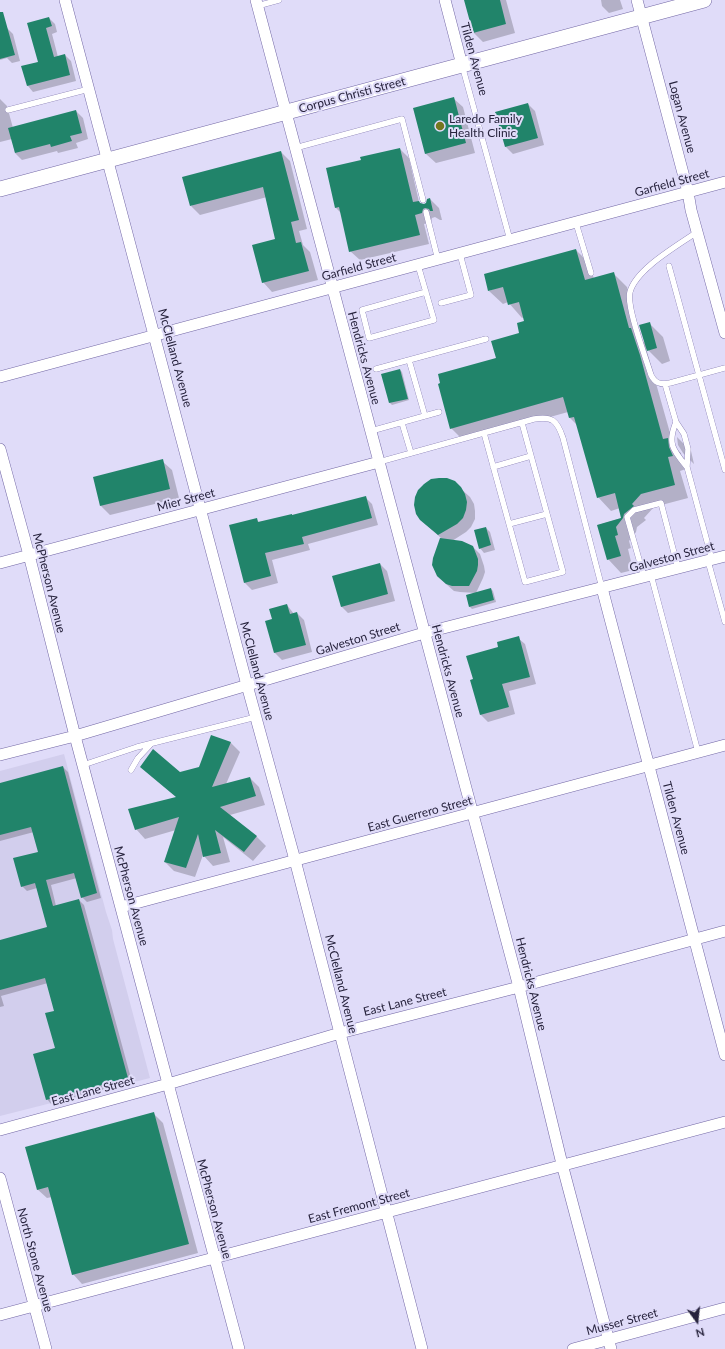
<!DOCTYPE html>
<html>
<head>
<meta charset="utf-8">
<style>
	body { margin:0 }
	#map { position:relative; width:725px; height:1349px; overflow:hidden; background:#e0dcf9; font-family:Lato,sans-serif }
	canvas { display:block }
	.north { position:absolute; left:677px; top:1301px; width:40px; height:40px; -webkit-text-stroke:3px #e0dcf9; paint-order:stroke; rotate:165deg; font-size:11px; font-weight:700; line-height:16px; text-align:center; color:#27233d }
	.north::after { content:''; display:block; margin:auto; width:14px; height:18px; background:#27233d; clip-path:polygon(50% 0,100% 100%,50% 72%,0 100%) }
</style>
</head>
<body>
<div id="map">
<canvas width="725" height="1349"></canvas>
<div class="north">N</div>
</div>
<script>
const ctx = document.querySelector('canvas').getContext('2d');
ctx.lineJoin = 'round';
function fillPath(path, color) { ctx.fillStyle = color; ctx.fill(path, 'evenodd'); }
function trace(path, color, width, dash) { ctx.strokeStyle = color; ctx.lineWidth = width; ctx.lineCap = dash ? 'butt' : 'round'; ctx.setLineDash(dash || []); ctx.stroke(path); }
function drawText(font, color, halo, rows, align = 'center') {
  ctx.font = font + ' Lato,sans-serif'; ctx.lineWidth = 4; ctx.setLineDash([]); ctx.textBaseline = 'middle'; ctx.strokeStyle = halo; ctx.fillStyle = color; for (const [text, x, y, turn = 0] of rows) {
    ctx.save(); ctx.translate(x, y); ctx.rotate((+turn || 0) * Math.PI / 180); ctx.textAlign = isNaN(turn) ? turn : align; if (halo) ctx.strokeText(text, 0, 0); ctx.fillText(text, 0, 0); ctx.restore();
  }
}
fillPath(new Path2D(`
	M64,754L106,912L112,930L113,939L150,1078L0,1116V771Z`), '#d2ceed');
fillPath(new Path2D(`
	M465,0H506L515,33L483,42L474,33Z
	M601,0H620L623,9L609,13L602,6Z
	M49,18L55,24L57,32L52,34L58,57L65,55L71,61L76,81L33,92L28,86L22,67L39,62L28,24Z
	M7,28L13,34L20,61L12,63L7,58L0,60V30Z
	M453,98L463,107L475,153L436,163L426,154L414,109Z
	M0,99L7,106L13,128L76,111L83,118L88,139L76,143L78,148L58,153L57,151L22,160L15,153L12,139L0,142Z
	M528,104L535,111L544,145L513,154L506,147Z
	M400,149L409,158L419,202L424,205L430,199L439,208L442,220H440L435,217L432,218L431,222L424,224L429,244L360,260L350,251L342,214L336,208L327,169L362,161Z
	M281,152L290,161L307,229L299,231L303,245L310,252L318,280L272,292L263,282L277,239L267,197L200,215L191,206Z
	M576,250L589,263L594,279L613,273L627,287L641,339L646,344L650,324L663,337L670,361L662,364L646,348L674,447L681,453L682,462L686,469L680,471L688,498L654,507L644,518L646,520L637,527L636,532L629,541L631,548L628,549L633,570L621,573L608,559L598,525L622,518L620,508L611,511L598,497L578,426L570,418L568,412L464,441L451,428L441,384L497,358L520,334L525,322L524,317L522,318L508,302L503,304L489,291Z
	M400,370L402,372L409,400L392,405L390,403L383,374Z
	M677,437L691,451L694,464L683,453L678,445Z
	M162,461L172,470L179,498L110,515L101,506L94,478Z
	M460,488L470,497L474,504L475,511V519L471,527L466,532L452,541L473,547L480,554L484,566L485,572L483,578L476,593L460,592L454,591L437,576L441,538L421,520Z
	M365,497L372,504L378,525L308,544L310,550L272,560L278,583L252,590L245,583L256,519L259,522L293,516Z
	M486,528L490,532L495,550L484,553L480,548Z
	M380,564L387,571L395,601L348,613L341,606Z
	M491,589L493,591L496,602L472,609L470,607L467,595Z
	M287,605L294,614L297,613L304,620L312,652L282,660L275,653L267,622L273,620Z
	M518,638L525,644L536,684L509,691L515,714L488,722L481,715L471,681L474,680L499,647Z
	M212,736L231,743L240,752L226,784L250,778L259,787L265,805L230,815L257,837L266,846L253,861L223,837L230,862L213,866L203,855L195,877L174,871L165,862L176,830L145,839L136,829L177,797L180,773L199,768Z
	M63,767L68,772L101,898L87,902L82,897L77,878L51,885L56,906L79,900L84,905L132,1082L51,1104L47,1099L56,1049L55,1012L48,983L1,996L4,1006L0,1007V941L49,928L37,888L27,891L22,886L39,852L34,832L0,841V784Z
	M154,1114L163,1123L198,1253L82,1284L73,1274L52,1197L47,1198L37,1189Z`), '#0003');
fillPath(new Path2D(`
	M464,0H500L506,24L473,33Z
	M0,12H3L15,55L0,59Z
	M49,17L52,26L46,28L54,57L65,54L70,75L27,86L21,66L38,62L27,23Z
	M454,97L466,143L425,154L413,108Z
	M528,103L538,138L505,147L495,112Z
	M76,110L82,133L70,136L72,141L51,147L50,144L15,153L8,128Z
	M400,148L413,202L419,201L420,203L424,204L426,203L427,199L430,198L433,211H430L429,209L425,208L423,209L422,213L415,215L420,235L349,252L339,207L335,208L326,168L361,160L360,157Z
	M281,151L299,220L291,222L296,243L301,242L309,271L262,283L252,245L275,239L263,187L190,206L182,177Z
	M576,249L585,280L614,272L629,328H631L640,355L663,439L668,438L669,447L673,456L668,457L675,485L641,494L632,504L634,506L624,514L623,518L616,527L618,535L615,536L621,556L607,560L597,525L621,518L615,493L597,498L574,417L569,418L563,397L450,429L438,384L440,383L438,374L496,358L491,341L519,333L517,323L524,321L519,302L508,305L503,287L488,291L484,274Z
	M650,322L657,348L647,351L639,325Z
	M400,369L408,399L389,403L381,374Z
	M163,459L170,489L100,506L93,477Z
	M439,478H447L455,481L461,487L465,494L467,502L466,510L463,518L457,524L438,535L420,520L416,514L414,505L415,497L418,490L424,484L431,479Z
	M366,496L372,518L302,537L304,544L265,553L271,576L244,583L229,525L257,518L258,522L292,514V515Z
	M486,527L491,545L479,549L474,530Z
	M440,538L462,541L473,546L478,559V565L477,571L469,586H452L446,584L437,576L432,565L433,558Z
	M380,563L388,594L341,607L332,576Z
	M491,588L494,600L469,607L466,595Z
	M287,604L290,614L297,612L306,645L274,653L265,621L272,619L269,609Z
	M519,636L530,677L502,684L509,707L480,715L470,680L473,679L466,656L498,647L497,642Z
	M211,735L231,742L212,787L250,777L256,796L220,807L257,836L244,852L215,830L221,853L203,857L198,834L186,868L164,862L179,817L135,830L128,809L176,797L140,767L153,749L180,772L199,767Z
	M63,766L97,893L81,898L74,873L46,880L53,906L79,899L128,1078L46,1100L33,1054L55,1048L45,1013L54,1011L45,978L0,990V940L47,927L35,883L21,887L13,858L38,852L31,827L0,835V783Z
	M154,1112L189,1244L72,1275L48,1187L37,1190L25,1147Z`), '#21846a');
const service = new Path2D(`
	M257,6L279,0
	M462,65L510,240
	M8,110L89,89
	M295,148L402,119L423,200
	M426,212L438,260
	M576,223L591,273
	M697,232C677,246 636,269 630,292C626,307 646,358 651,375C655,383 660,385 670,383L725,368
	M418,265L434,320L369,338L362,310L426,292
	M669,266L725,470
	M441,303L471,295L460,254
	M409,360L425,416
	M376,369L486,339
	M665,384L676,422L684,434L688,449L687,467L712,560
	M676,422C667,444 673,450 687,467
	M402,423L411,453
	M371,431L439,412
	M484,433L525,582L563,572L522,423
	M379,462L534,419C552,416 557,420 563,438L602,588
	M493,467L531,456
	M509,524L547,514
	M708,561L725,622
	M651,575L698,752
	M644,577L627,517L634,510L661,503L678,568
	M83,765L137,747L256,717
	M131,770L138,758L151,744`);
const minor = new Path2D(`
	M65,0L247,685L295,860L422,1349
	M256,0L519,987L562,1164L611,1349
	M445,0L462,65
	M637,0L688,192L691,210L725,333
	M0,377L725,182
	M0,449L29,555L75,736L239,1349
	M0,563L379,462
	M602,588L725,1055
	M0,755L75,736L424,633L725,556
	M121,907L725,745
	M0,1130L168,1084L340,1033L519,987L725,931
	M0,1178L46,1349
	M0,1315L725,1122
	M573,1349L725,1308`);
const secondary = new Path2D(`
	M0,189L704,0`);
trace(service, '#7166a4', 6);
trace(minor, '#7166a4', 12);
trace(secondary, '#7166a4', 16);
trace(service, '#fff', 5.5);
trace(minor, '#fff', 11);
trace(secondary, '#fff', 15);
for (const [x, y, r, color] of [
	[440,126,5,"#74771f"]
]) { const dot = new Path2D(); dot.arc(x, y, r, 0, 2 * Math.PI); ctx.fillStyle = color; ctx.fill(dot); trace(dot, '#e0dcf9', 1.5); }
drawText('12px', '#27233d', '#e0dcf9', [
	["Tilden Avenue",474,59,75],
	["Corpus Christi Street",352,95,-15],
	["Logan Avenue",682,117,75],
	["Garfield Street",672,183,-15],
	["Garfield Street",359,267,-15],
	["McClelland Avenue",175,358,75],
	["Hendricks Avenue",364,358,75],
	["Mier Street",186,500,-15],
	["Galveston Street",672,557,-15],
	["McPherson Avenue",49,583,76],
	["Galveston Street",358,639,-17],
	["McClelland Avenue",257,671,75],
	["Hendricks Avenue",448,671,75],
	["East Guerrero Street",420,814,-15],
	["Tilden Avenue",676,818,75],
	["McPherson Avenue",131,896,75],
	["McClelland Avenue",341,984,76],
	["Hendricks Avenue",531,984,76],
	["East Lane Street",405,1002,-14],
	["East Lane Street",93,1091,-15],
	["East Fremont Street",359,1206,-15],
	["McPherson Avenue",214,1209,75],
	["North Stone Avenue",35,1260,75],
	["Musser Street",622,1322,-15]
]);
drawText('12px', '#27233d', '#e0dcf9', [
	["Laredo Family",449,119],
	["Health Clinic",449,133]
], 'left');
</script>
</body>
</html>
